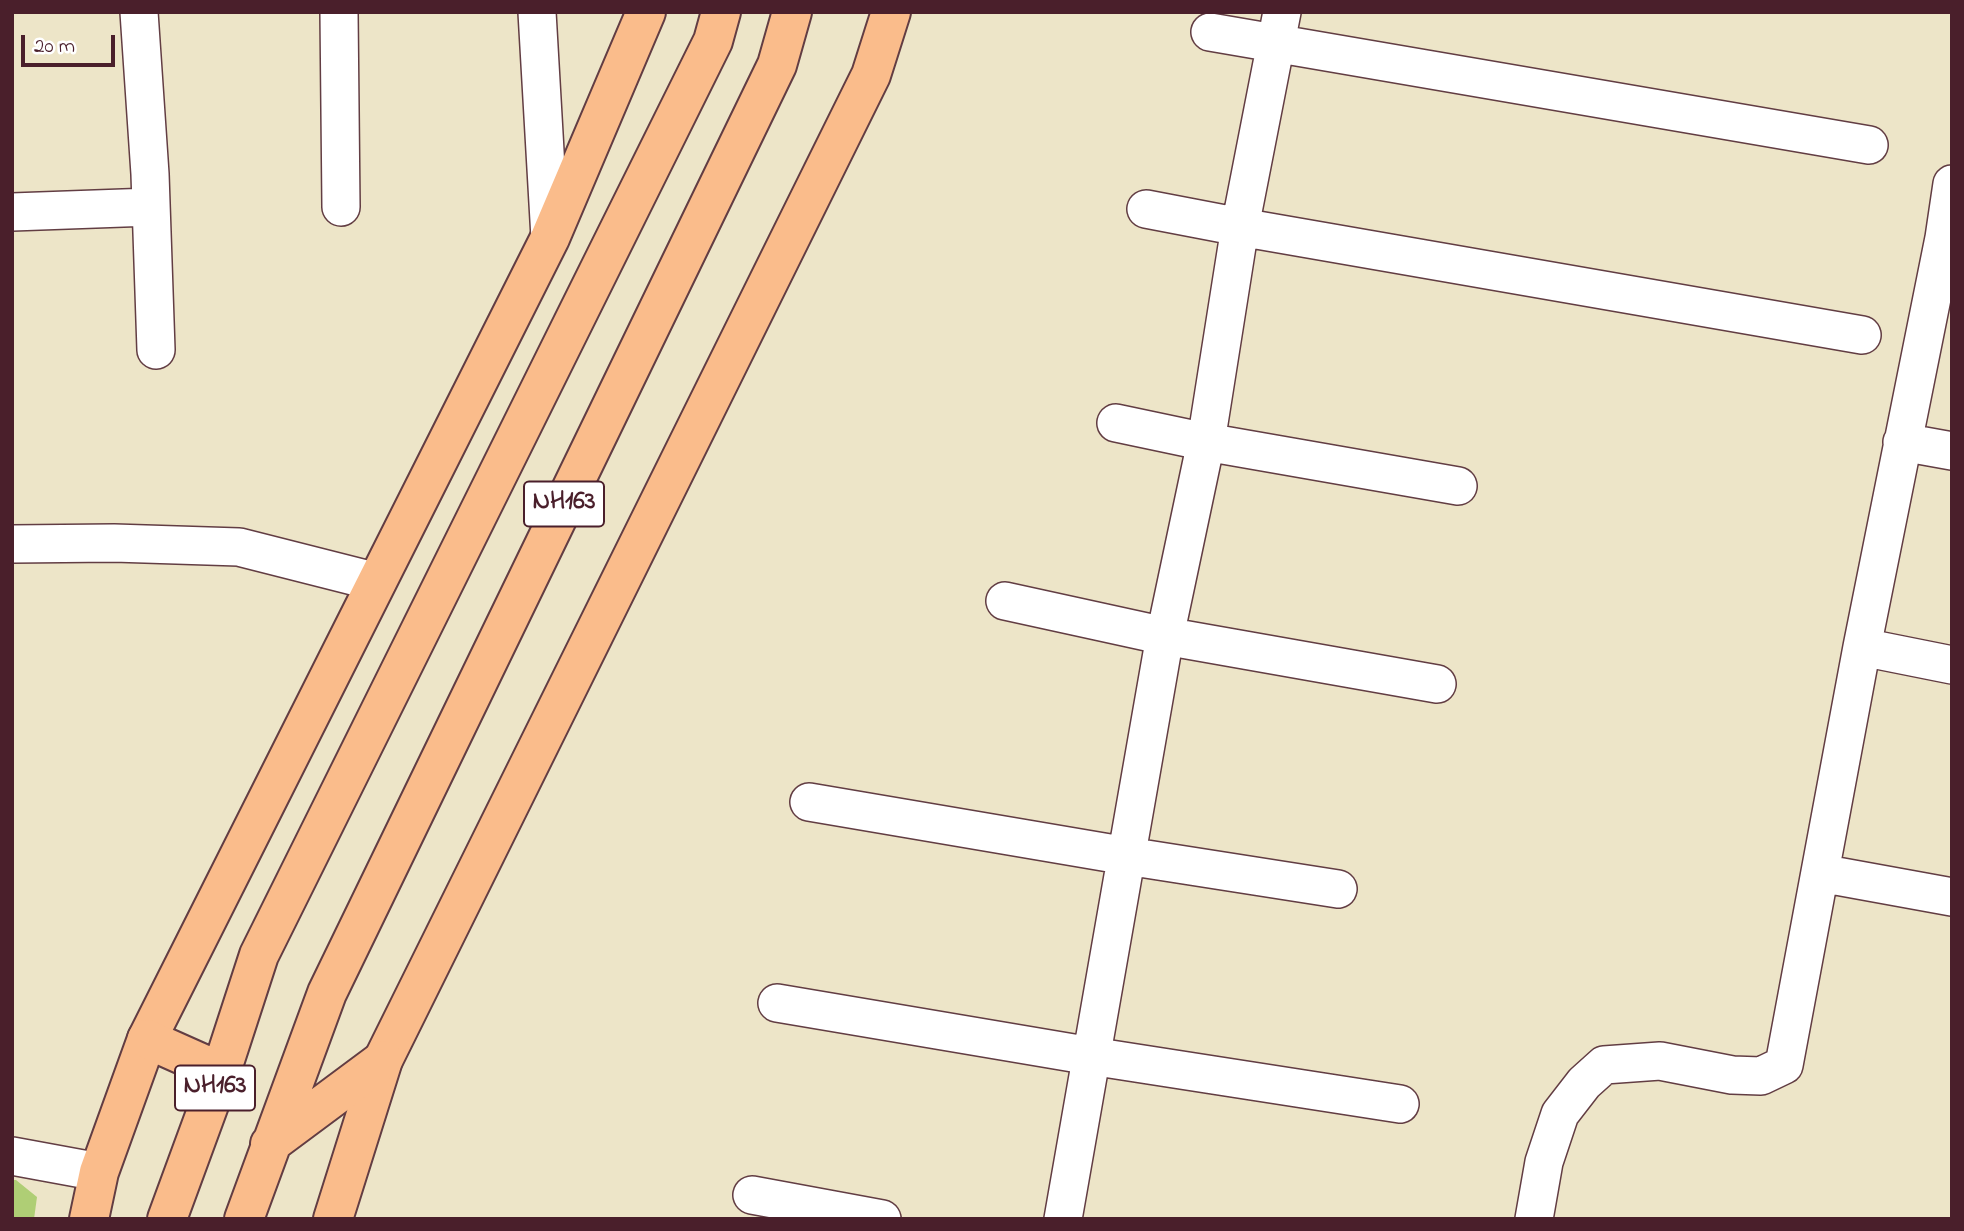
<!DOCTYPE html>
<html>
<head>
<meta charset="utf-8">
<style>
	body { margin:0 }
	#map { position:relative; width:1964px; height:1231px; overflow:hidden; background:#ede5c8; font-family:"Indie Flower",sans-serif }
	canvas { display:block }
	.frame { position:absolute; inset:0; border:14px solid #4a1f2b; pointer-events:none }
	.scale { position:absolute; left:21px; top:35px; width:94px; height:32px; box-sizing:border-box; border:4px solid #4a1f2b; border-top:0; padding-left:9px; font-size:21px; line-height:24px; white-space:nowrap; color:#4a1f2b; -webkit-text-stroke:5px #fff; paint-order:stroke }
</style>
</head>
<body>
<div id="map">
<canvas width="1964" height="1231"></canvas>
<div class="frame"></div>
<div class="scale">20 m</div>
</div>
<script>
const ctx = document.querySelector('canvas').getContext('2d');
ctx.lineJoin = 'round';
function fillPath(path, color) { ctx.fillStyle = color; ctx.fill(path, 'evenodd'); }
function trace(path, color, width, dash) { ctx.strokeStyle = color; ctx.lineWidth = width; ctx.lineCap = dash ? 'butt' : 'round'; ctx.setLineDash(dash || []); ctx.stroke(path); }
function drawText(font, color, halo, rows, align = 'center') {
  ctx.font = font + ' "Indie Flower",sans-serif'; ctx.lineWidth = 5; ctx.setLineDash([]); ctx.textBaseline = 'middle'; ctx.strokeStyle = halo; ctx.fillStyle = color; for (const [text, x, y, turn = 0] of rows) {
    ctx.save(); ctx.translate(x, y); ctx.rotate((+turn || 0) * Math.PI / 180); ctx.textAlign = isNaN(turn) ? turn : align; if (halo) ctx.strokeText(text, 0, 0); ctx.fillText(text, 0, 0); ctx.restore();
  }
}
fillPath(new Path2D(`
	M12,1180H16L37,1197L34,1219H12Z`), '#afce75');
const minor = new Path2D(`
	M139,12L150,174L156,350
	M339,12L341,207
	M537,12L550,238
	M1210,32L1869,145
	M1146,209L1240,227L1862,335
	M12,212L151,207
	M1116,423L1206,442L1458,486
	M1902,442L1952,451
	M12,544L114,543L239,547L377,582
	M1005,601L1165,636L1437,684
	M1862,647L1952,665
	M809,802L1127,856L1338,889
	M1820,873L1952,897
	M777,1003L1091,1056L1400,1104
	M12,1156L99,1172
	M752,1195L882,1219
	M1063,1219L1165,636L1206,442L1240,227L1282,12
	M1534,1219L1544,1162L1560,1114L1584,1083L1604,1065L1660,1061L1732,1075L1761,1076L1784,1065L1862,647L1944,238L1952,184`);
const major = new Path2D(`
	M89,1219L99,1172L147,1039L550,238L646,12
	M333,1219L383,1060L871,75L891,12`);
const highway = new Path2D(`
	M147,1039L221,1072
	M270,1144L383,1060
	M167,1219L221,1072L259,955L713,41L721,12
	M244,1219L327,993L777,65L792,12`);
trace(minor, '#623d43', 40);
trace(major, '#623d43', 42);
trace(highway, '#623d43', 42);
trace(minor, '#fff', 37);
trace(major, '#fabc8b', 38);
trace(highway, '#fabc8b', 38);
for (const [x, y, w] of [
	[564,504,80],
	[215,1088,80]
]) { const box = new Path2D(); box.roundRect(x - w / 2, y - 22.5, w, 45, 5); ctx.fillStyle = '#fff'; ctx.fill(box); trace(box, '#4a1f2b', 2); }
drawText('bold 26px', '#4a1f2b', null, [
	["NH163",564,504],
	["NH163",215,1088]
]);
</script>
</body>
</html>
